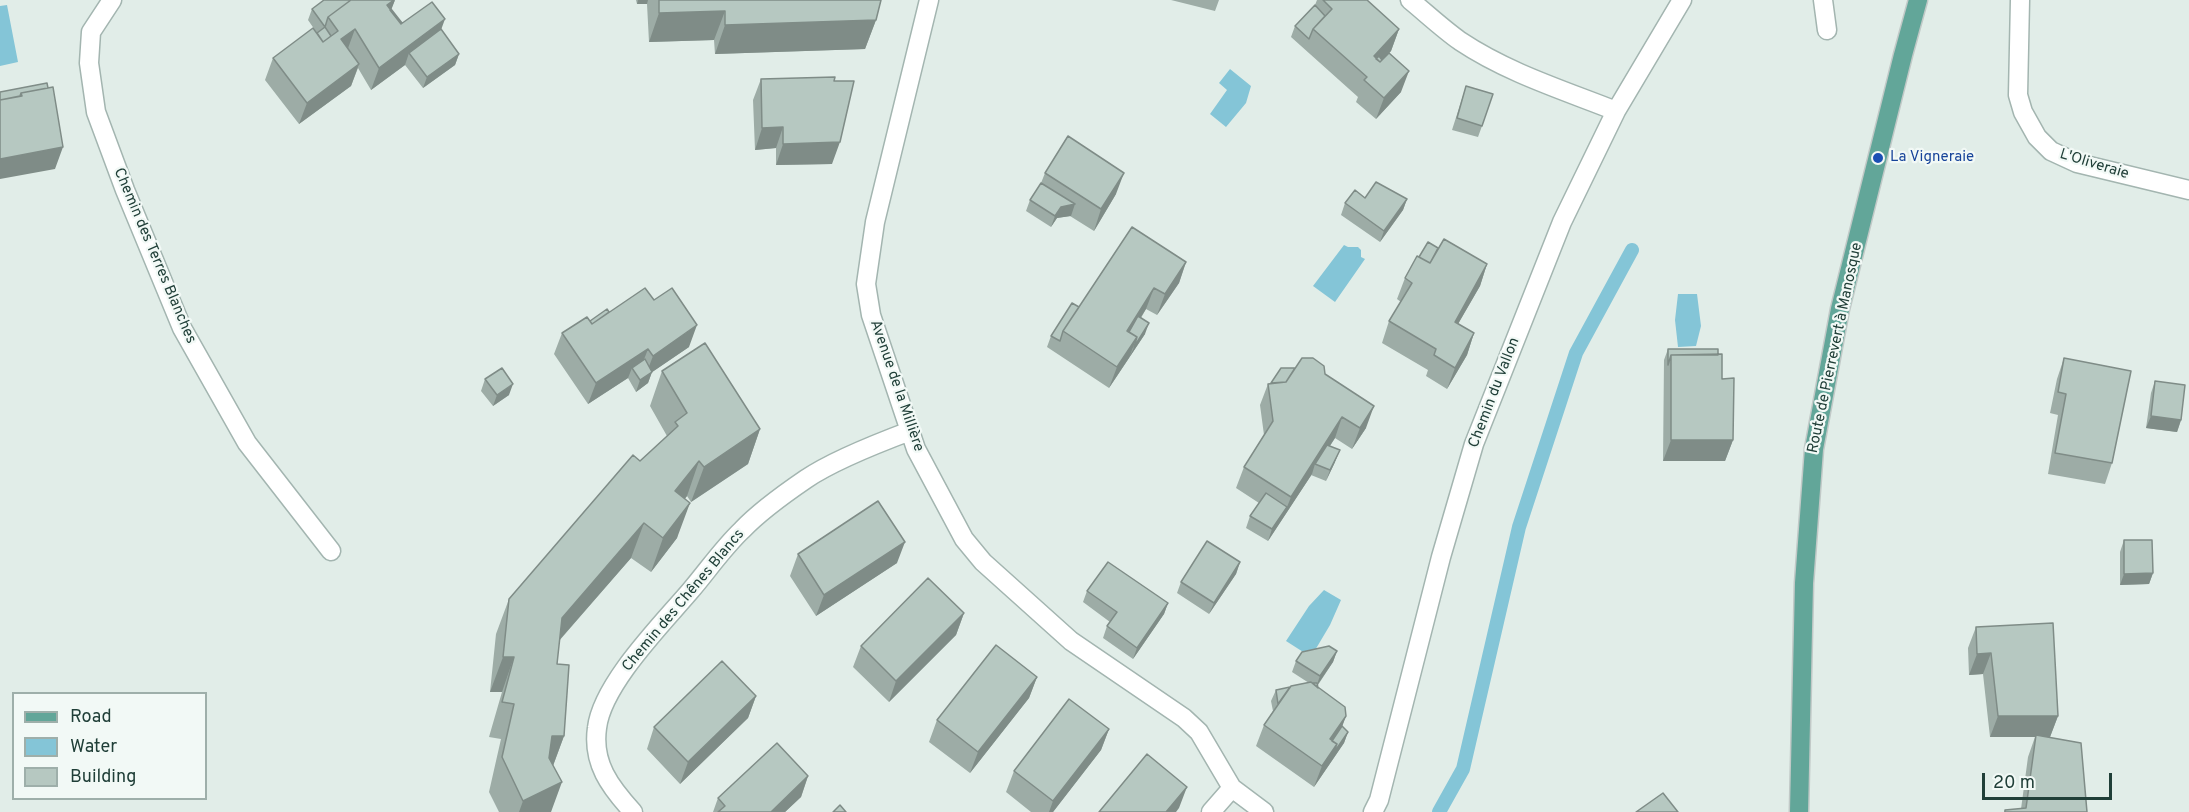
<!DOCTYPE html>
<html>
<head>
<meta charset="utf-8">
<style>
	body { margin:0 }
	#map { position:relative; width:2189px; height:812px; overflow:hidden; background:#e1ede8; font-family:Overpass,sans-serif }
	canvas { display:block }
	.legend { position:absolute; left:12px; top:692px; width:195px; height:108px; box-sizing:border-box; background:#f2f9f6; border:2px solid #9eafaa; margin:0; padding:8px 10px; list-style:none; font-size:18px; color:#203f38 }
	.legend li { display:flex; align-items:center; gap:12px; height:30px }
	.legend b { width:30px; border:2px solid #9eafaa }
	.scale { position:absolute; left:1982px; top:773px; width:130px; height:27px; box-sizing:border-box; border:3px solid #203f38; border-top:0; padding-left:8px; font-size:18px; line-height:21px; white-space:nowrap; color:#203f38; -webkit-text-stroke:4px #f2f9f6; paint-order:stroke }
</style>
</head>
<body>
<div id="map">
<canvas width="2189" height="812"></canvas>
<ul class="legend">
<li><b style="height:8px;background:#62a699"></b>Road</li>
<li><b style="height:16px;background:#84c5d7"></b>Water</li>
<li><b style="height:16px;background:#b6c8c1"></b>Building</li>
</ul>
<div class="scale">20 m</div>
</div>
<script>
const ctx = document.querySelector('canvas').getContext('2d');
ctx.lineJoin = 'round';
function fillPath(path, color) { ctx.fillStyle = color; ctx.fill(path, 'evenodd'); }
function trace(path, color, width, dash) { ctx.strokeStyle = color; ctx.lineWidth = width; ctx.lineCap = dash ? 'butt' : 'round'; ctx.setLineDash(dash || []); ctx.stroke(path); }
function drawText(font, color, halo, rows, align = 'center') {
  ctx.font = font + ' Overpass,sans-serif'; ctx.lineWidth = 4.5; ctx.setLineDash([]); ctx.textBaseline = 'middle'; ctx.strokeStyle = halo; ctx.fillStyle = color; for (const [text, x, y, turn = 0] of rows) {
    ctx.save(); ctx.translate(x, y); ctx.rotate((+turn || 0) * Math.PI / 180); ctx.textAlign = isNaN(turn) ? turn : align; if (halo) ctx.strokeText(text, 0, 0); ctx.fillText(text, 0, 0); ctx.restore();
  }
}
fillPath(new Path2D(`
	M7,5L18,62L0,66V6Z
	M1230,69L1251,86L1246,103L1226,127L1210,114L1227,90L1219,83Z
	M1344,245L1348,247H1358L1361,250V257L1365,259L1335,302L1313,286Z
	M1678,294H1697L1701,326L1696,346L1678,347L1675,320Z
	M1324,590L1341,600L1330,625L1311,657L1286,641L1309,606Z`), '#84c5d7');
trace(new Path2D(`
	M1439,812L1463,769L1519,527L1576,353L1632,250`), '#84c5d7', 14);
const minor = new Path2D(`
	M112,0L91,32L89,63L96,112L125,190L182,328L247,443L331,551
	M929,0L875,222L866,284L871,315L916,449L964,539L983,562L1071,641L1184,718L1199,732L1232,788L1264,812
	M1410,0C1427,14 1443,29 1460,41C1508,73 1563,90 1616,111
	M1823,0L1827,30
	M2020,0L2018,95L2023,112L2037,137L2051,151L2077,163L2189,190
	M633,812C610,787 592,763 597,728C602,684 663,623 691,590C708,570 723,548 742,530C760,511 784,494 806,479C834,460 878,443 910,431
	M1211,812L1232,788
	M1373,812L1379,800L1441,557L1474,444L1562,222L1616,111L1682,0`);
const major = new Path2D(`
	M1799,812L1804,583L1814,449L1840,309L1903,55L1918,0`);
trace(minor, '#a3b5b0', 21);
trace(major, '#c1c9c7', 21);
trace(minor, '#fff', 18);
trace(major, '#62a699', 18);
fillPath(new Path2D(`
	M395,0L391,9L402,23L441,29L459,54L455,65L423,88L405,65L371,90L358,68L351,86L299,124L265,80L273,58L317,33L308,20L312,9Z
	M636,0H881L876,20L865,49L715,54L714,40L649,42L647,4H637Z
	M1171,0H1219L1215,11Z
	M1317,0H1367L1399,29L1391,51L1387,55L1401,92L1376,119L1356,102L1358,97L1291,37L1295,26L1315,5Z
	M761,79L832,164L776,165V148L755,150L753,100Z
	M1466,86L1482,126L1478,137L1452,130Z
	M1045,173L1116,194L1094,231L1070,216L1057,218L1051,227L1026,211L1030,200L1041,183Z
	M1365,198L1407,199L1403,210L1380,242L1341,215L1345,203Z
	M1438,248L1487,264L1480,286L1458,324L1474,333L1467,355L1447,389L1426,376L1428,370L1382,343L1389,321L1401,302L1397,299L1405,278Z
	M1186,262L1179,283L1157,315L1146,309L1141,318L1145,334L1109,388L1047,347L1051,336L1079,307Z
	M654,300L689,347L652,372L648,383L636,392L628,378L588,404L554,354L562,333L590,321L609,312Z
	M1668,349L1718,355L1733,440L1725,461H1663L1664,360Z
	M2064,358L2112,463L2105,484L2048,474L2058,415L2050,413L2057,379Z
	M662,371L760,429L748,464L691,502L687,496L685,499L677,538L651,572L631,558L559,641L557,664L564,736L553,766L551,812H499L489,792L501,739L489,737L502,692H490L496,634L509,599L640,461L667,436L650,406Z
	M1325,374L1366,428L1352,449L1335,438L1330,446L1335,462L1326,481L1311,475L1312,474L1268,541L1246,528L1250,516L1259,503L1236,488L1244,467L1264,435L1260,405L1268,384Z
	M485,379L509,395L493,406L481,391Z
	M2155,381L2181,420L2177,432L2146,428L2151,393Z
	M2124,540L2153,573L2149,584L2120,585V552Z
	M798,554L897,563L816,616L790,576Z
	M1240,562L1236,574L1209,614L1177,593L1181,582Z
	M1087,591L1168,603L1164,614L1133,659L1103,638L1107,626L1110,622L1083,602Z
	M964,613L956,635L889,702L853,667L861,646Z
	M1976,627L2058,716L2050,737H2047L2087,812H2004L2005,810L2021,809L2028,757L2035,737H1990L1983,674L1969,675L1968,648Z
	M1337,651L1333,662L1318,685V688L1346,716L1342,726L1348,732L1344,743L1314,787L1256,746L1264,725L1273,711L1271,701L1276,690L1309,683L1292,672L1296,661Z
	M1037,677L1029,698L970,773L929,742L937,720Z
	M756,696L748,718L680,784L647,749L654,727Z
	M1109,729L1101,750L1053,812H1031L1006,792L1014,771Z
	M808,776L801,797L785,812H713L718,798Z`), '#9daca6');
fillPath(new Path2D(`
	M395,0L387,21V5Z
	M638,0H648L647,4H637Z
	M725,11L714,40L649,42L659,13Z
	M445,19L437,41L409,53L405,65L371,90L379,68Z
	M876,20L865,49L715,54L725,25Z
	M355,29L347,51L341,39Z
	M1399,29L1391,51L1374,70V56Z
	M459,54L455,65L423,88L427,77Z
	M359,64L351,86L299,124L307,103Z
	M1409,71L1401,92L1376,119L1384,98Z
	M783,127L776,148L755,150L762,128Z
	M840,142L832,164L776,165L783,144Z
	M63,147L55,169L0,179V159Z
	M1124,173L1116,194L1094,231L1101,209Z
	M1407,199L1403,210L1380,242L1384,231Z
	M1075,204L1071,216L1057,218L1051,227L1055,216L1061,207Z
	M1186,262L1179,283L1157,315L1165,294Z
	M1487,264L1480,286L1447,343L1455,322Z
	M1154,288L1146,309L1125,342L1127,331Z
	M1149,323L1145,334L1129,358L1134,347Z
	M697,325L689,347L645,377L653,356Z
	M1474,333L1467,355L1447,389L1455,368Z
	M1137,337L1129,358L1109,388L1117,367Z
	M648,349L640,370L632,368L628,378L588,404L596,383Z
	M652,372L648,383L636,392L640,380Z
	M513,384L509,395L493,406L497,395Z
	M1374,406L1366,428L1352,449L1360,428Z
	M2151,416L2181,420L2177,432L2146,428Z
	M1342,417L1335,438L1317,465L1315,464L1312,474L1268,541L1272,529L1287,507L1291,497Z
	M760,429L748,464L691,502L704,467Z
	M1671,440H1733L1725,461H1663Z
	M1340,450L1335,462L1326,481L1330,470Z
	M699,461L687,496L663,525L675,491Z
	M690,503L677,538L651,572L663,538Z
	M644,523L631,558L549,652L562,618Z
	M905,542L897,563L816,616L824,595Z
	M1240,562L1236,574L1209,614L1214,603Z
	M2153,573L2149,584L2120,585L2124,574Z
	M1168,603L1164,614L1133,659L1137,648Z
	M964,613L956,635L889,702L896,681Z
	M1337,651L1333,662L1316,687L1320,676Z
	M1991,653L1983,674L1969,675L1977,654Z
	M503,657H514L502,692H490Z
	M1037,677L1029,698L970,773L978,752Z
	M756,696L748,718L680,784L688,762Z
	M1346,716L1338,738L1329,751L1330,739Z
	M1998,716H2058L2050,737H1990Z
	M1109,729L1101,750L1053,812H1049L1053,801Z
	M1348,732L1344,743L1314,787L1322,766L1337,744Z
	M552,736H564L551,771L540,770Z
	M808,776L801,797L785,812H771Z
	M562,782L551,812H519L523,801Z
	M1187,787L1179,808L1176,812H1166Z`), '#7f8c87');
const building = new Path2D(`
	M324,0H351L328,17L325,27L312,9Z
	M351,0H394L387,5L401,24L432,2L445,19L379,68L355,29L341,39L359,64L307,103L273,58L313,28L323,42L338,31L328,17Z
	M659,0H881L876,20L725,25V11L659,13Z
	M1323,0H1367L1399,29L1374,56L1380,62L1389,53L1409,71L1384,98L1364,80L1367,77L1313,29L1332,9Z
	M1315,5L1325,16L1313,29L1309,39L1295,26Z
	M391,9L402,23L401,24L390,10Z
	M325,27L331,36L323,42L317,33Z
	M441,29L459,54L427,77L409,53Z
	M1379,56L1382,60L1380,62L1376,59Z
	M835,77L834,81H854L840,142L783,144V127L762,128L761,79Z
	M47,83L48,88L21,93L20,96L0,100V92Z
	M1466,86L1493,94L1482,126L1457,118Z
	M53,87L63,147L0,159V100L22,96L21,93Z
	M1068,136L1124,173L1101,209L1045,173Z
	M1376,182L1407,199L1384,231L1345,203L1355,190L1365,198Z
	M1041,183L1075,204L1061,207L1055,216L1030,200Z
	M1132,227L1186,262L1165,294L1154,288L1127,331L1137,337L1117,367L1063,331Z
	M1444,239L1487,264L1455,322L1474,333L1455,368L1434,355L1436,349L1389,321L1412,283L1405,278L1417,256L1430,263Z
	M1428,242L1438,248L1430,263L1419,257Z
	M645,288L654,300L672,288L697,325L653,356L648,349L596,383L562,333L587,317L592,324Z
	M1072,303L1079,307L1063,331L1060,341L1051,336Z
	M607,309L609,312L592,324L590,321Z
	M1138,316L1149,323L1134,347L1137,337L1129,332Z
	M705,343L760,429L704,467L699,461L675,491L690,503L663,538L644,523L562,618L557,664L569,665L564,736H552L549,758L562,782L523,801L502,757L514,704L502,702L514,657H503L509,599L633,455L640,461L678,426L675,422L687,413L662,371Z
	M1668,349H1718V355H1671L1668,365Z
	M1722,354V379L1734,378L1733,440H1671V355Z
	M1302,358H1313L1324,366L1325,374L1374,406L1360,428L1342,417L1291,497L1244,467L1273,421L1268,384L1286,382Z
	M2064,358L2131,371L2112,463L2055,453L2066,394L2058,392Z
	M645,359L652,372L640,380L632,368Z
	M502,368L513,384L497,395L485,379Z
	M1281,368H1295L1286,382L1271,383Z
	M2155,381L2185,385L2181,420L2151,416Z
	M1327,445L1340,450L1330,470L1315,464Z
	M1266,493L1287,507L1272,529L1250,516Z
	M878,501L905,542L824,595L798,554Z
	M2124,540H2152L2153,573L2124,574Z
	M1207,541L1240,562L1214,603L1181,582Z
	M1108,562L1168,603L1137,648L1107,626L1117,612L1087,591Z
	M928,578L964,613L896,681L861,646Z
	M2053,623L2058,716H1998L1991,653L1977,654L1976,627Z
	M996,645L1037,677L978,752L937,720Z
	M1329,646L1337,651L1320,676L1296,661L1302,652Z
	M722,661L756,696L688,762L654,727Z
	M1311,682L1345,707L1346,716L1330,739L1337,744L1322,766L1264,725L1291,686Z
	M1312,683H1317L1318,688Z
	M1290,687L1278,704L1276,690Z
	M1069,699L1109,729L1053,801L1014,771Z
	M1342,726L1348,732L1333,754L1337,744L1332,741Z
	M2036,735L2081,743L2087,812H2005V810L2026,808Z
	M777,743L808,776L771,812H718L725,806L718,798Z
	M1147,754L1187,787L1166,812H1099Z
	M1663,793L1678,812H1636Z
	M840,805L846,812H833Z`);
fillPath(building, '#b6c8c1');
trace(building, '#7f8c87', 1.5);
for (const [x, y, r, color] of [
	[1878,158,6,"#1a4fb4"]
]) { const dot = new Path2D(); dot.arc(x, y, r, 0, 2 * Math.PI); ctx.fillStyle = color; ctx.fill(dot); trace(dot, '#f2f9f6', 2); }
drawText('15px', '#164399', '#f2f9f6', [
	["La Vigneraie",1890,158]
], 'left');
drawText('15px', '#203f38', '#f2f9f6', [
	["L'Oliveraie",2094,165,17],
	["Chemin des Terres Blanches",154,256,67],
	["Route de Pierrevert à Manosque",1836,348,-78],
	["Avenue de la Millière",896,386,71],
	["Chemin du Vallon",1495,393,-69],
	["Chemin des Chênes Blancs",684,601,-50]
]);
</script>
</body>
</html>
